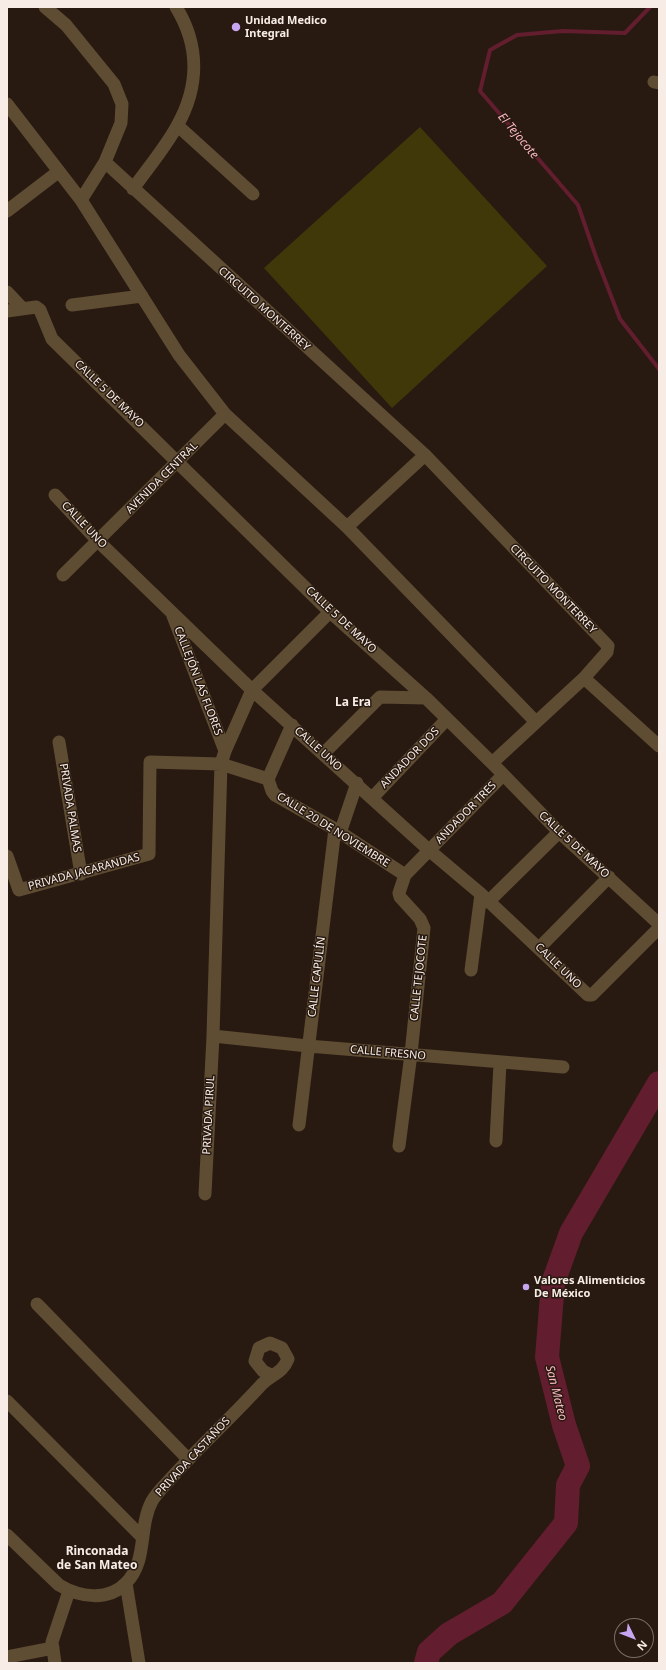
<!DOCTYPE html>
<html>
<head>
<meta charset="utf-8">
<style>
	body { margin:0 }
	#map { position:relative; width:666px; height:1670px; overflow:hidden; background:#281a11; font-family:"Noto Sans",sans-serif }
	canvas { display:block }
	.frame { position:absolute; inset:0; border:8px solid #f7ede6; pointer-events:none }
	.north { position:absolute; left:614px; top:1618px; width:40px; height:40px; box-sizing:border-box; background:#281a11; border:1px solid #7b6e66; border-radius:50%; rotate:133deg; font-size:11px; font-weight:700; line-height:16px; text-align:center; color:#f7ede6 }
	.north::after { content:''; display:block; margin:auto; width:14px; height:18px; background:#c6a6f0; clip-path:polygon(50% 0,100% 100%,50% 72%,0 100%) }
</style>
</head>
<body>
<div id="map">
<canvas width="666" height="1670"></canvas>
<div class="frame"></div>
<div class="north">N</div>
</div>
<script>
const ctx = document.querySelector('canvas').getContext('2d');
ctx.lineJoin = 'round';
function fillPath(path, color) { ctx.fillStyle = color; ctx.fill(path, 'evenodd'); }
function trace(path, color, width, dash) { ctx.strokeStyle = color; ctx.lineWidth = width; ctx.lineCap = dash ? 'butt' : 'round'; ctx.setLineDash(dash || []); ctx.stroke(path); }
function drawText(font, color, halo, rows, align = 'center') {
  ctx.font = font + ' "Noto Sans",sans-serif'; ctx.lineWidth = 3; ctx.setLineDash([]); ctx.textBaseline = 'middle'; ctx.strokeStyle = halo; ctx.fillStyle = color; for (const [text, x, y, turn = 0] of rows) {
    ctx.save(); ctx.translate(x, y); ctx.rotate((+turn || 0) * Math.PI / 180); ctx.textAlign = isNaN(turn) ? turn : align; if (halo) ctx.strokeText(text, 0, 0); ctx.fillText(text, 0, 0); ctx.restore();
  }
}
fillPath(new Path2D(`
	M420,127L547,266L392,408L264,268Z`), '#41380a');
trace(new Path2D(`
	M650,7L625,33L563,31L517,35L490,50L480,91L578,205L596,257L620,319L659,369`), '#621d2e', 4);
trace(new Path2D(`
	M426,1663L429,1652L449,1634L502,1603L566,1523L568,1485L578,1466L564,1425L547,1357L553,1283L571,1233L659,1083`), '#621d2e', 24);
trace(new Path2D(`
	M45,7L66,25L114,84L122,104L121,123L105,162L81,200
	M654,82L659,83
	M7,104L81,200L179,355L225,414L347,527L535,721
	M178,126L253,194
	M105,162L425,455L608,646L607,652L584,678L492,763
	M133,189C147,169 165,148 177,126C199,87 200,46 176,7
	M7,211L58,172
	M7,292L23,309
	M72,305L142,296
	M7,311L36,307L40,310L52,339L330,612L426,698L492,763L559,832L659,924
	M55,495L98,541L252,690L430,851L481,894L588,995H592L659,928
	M347,527L425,455
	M63,575L225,414
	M173,616L225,751
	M584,678L659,746
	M59,742L81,874
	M323,754L380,697L426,698
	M268,779L272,791L275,795L335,829L405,875
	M268,779L292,725
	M373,797L447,719
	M340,833L357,783
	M7,856L19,890L149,854L150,762L221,764L268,779
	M488,902L559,832
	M539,948L609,877
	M471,970L481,894
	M213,1036L308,1046L563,1067
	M299,1125L335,829
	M496,1141L500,1063
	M399,1146L411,1054L424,928L420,919L400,897L399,893L405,875L503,775
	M205,1194L213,1036L221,764L225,751L252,690L330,612
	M37,1304L188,1459
	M7,1401L142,1537
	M7,1535L59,1585C79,1597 108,1602 126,1583C148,1561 138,1527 152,1501C157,1492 167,1483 174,1475C202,1444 234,1415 262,1384C273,1373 282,1374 288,1359L282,1348L270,1343L259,1348L255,1361L263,1371L271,1375
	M126,1583L139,1663
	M7,1657L53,1648
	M55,1663L52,1642L69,1591`), '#5e4c33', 13);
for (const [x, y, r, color] of [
	[236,27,5,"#c6a6f0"],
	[526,1287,4,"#c6a6f0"]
]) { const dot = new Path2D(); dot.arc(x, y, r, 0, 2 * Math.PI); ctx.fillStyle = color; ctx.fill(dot); trace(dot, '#281a11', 1.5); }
drawText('bold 11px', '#f7ede6', '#281a11', [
	["Unidad Medico",245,21],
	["Integral",245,34],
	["Valores Alimenticios",534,1281],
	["De México",534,1294]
], 'left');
drawText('11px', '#f7ede6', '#281a11', [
	["CIRCUITO MONTERREY",264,309,42],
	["CALLE 5 DE MAYO",109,394,44],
	["AVENIDA CENTRAL",162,478,-45],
	["CALLE UNO",84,525,46],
	["CIRCUITO MONTERREY",553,589,46],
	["CALLE 5 DE MAYO",341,620,43],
	["CALLEJÓN LAS FLORES",198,681,69],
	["CALLE UNO",318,749,42],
	["ANDADOR DOS",410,758,-46],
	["PRIVADA PALMAS",70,808,81],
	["ANDADOR TRES",466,813,-46],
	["CALLE 20 DE NOVIEMBRE",333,830,32],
	["CALLE 5 DE MAYO",574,845,43],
	["PRIVADA JACARANDAS",84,872,-15],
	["CALLE UNO",558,966,44],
	["CALLE CAPULÍN",317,977,-83],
	["CALLE TEJOCOTE",419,978,-84],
	["CALLE FRESNO",388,1053,5],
	["PRIVADA PIRUL",209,1115,-87],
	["PRIVADA CASTAÑOS",193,1457,-47]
]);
drawText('italic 12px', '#febbc5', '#281a11', [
	["El Tejocote",518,136,50],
	["San Mateo",556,1393,76]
]);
drawText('bold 12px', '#f7ede6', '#281a11', [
	["La Era",353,703],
	["Rinconada",97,1552],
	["de San Mateo",97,1566]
]);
</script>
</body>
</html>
